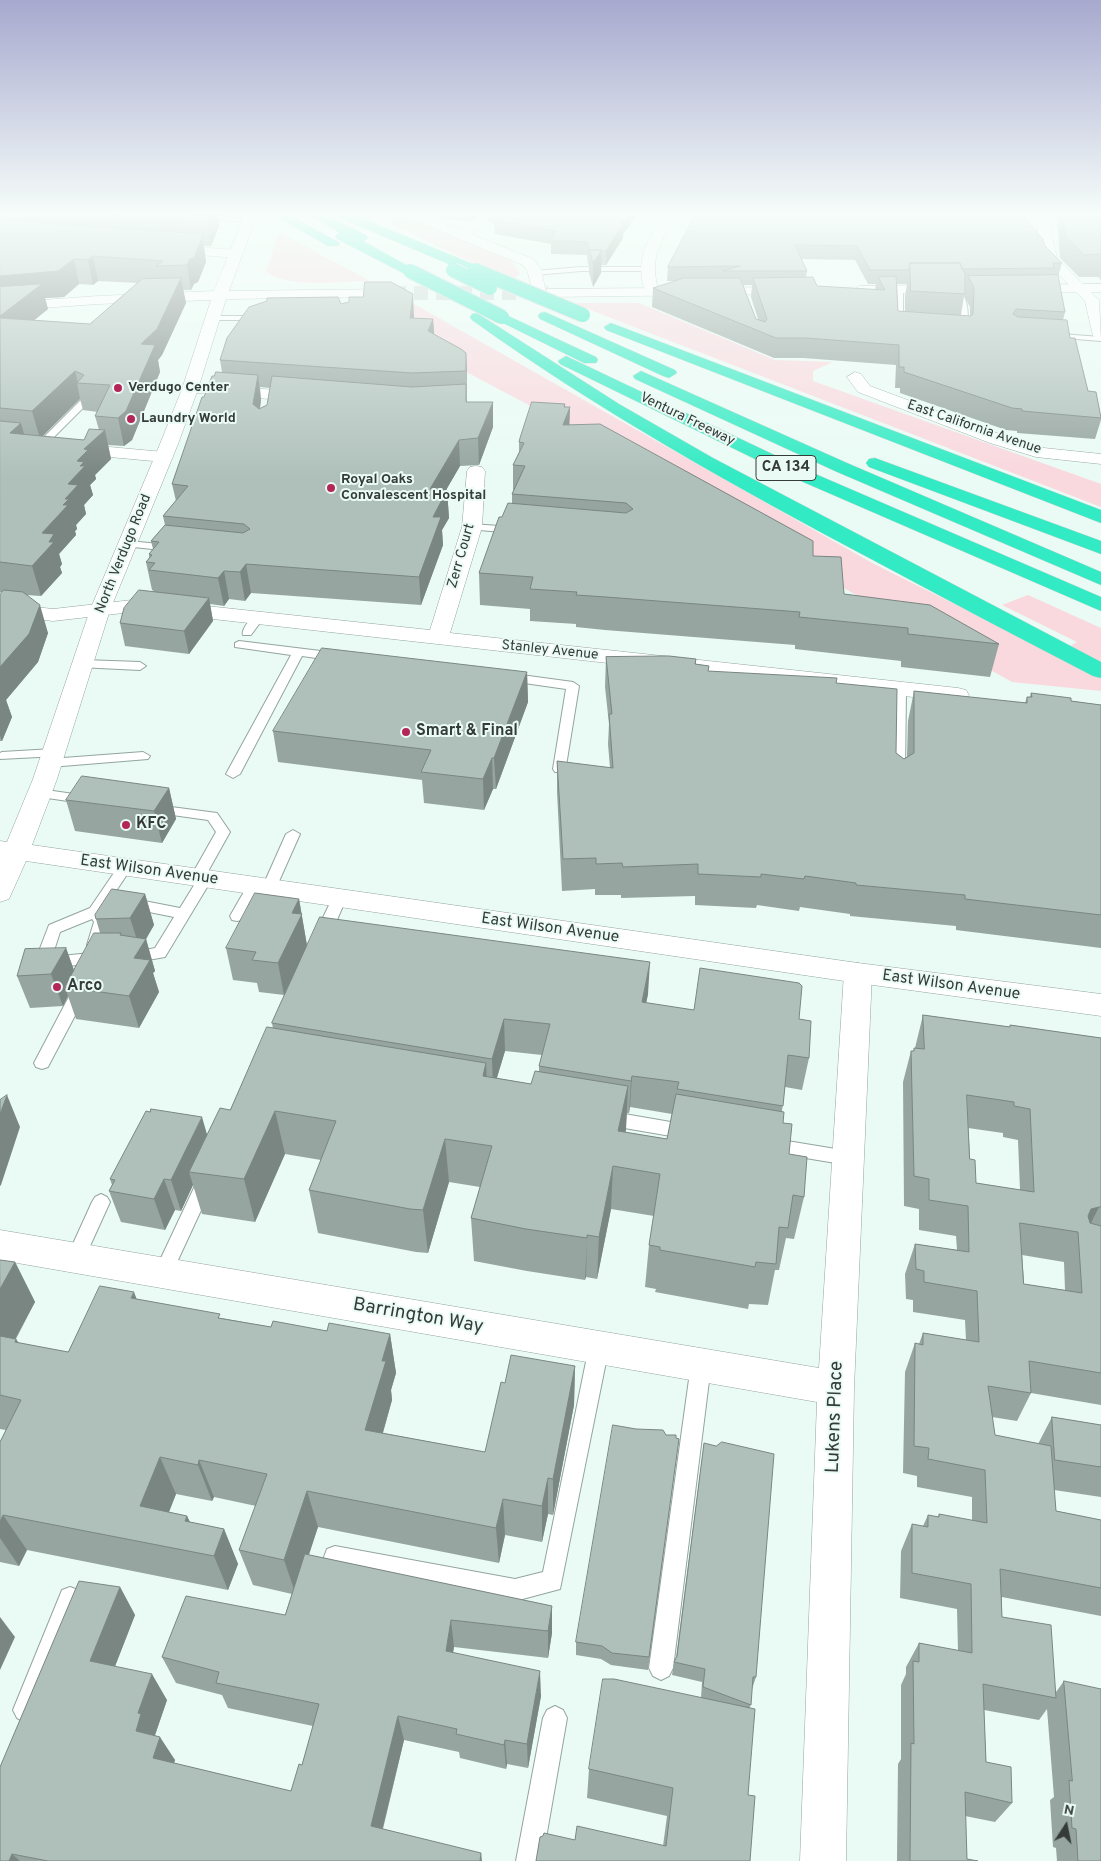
<!DOCTYPE html>
<html>
<head>
<meta charset="utf-8">
<style>
	body { margin:0 }
	#map { position:relative; width:1101px; height:1861px; overflow:hidden; background:#eafbf5; font-family:Overpass,sans-serif }
	canvas { display:block }
	.north { position:absolute; left:1041px; top:1801px; width:50px; height:50px; -webkit-text-stroke:4px #eafbf5; paint-order:stroke; rotate:11deg; font-size:14px; font-weight:700; line-height:20px; text-align:center; color:#343b38 }
	.north::after { content:''; display:block; margin:auto; width:18px; height:22px; background:#343b38; clip-path:polygon(50% 0,100% 100%,50% 72%,0 100%) }
</style>
</head>
<body>
<div id="map">
<canvas width="1101" height="1861"></canvas>
<div class="north">N</div>
</div>
<script>
const ctx = document.querySelector('canvas').getContext('2d');
ctx.lineJoin = 'round';
function fillPath(path, color) { ctx.fillStyle = color; ctx.fill(path, 'evenodd'); }
function trace(path, color, width, dash) { ctx.strokeStyle = color; ctx.lineWidth = width; ctx.lineCap = dash ? 'butt' : 'round'; ctx.setLineDash(dash || []); ctx.stroke(path); }
function drawText(font, color, halo, rows, align = 'center') {
  ctx.font = font + ' Overpass,sans-serif'; ctx.lineWidth = 4; ctx.setLineDash([]); ctx.textBaseline = 'middle'; ctx.strokeStyle = halo; ctx.fillStyle = color; for (const [text, x, y, turn = 0] of rows) {
    ctx.save(); ctx.translate(x, y); ctx.rotate((+turn || 0) * Math.PI / 180); ctx.textAlign = isNaN(turn) ? turn : align; if (halo) ctx.strokeText(text, 0, 0); ctx.fillText(text, 0, 0); ctx.restore();
  }
}
fillPath(new Path2D(`
	M375,216H404L513,262L520,274L513,280L487,270Z
	M279,232L370,281C342,281 287,289 266,271Z
	M572,303H639L775,360L833,362L813,371V381L1101,484V507Z
	M398,304H414L874,564L1057,655L1077,642L1002,605L1028,595L1101,628V691L1012,682L554,426L546,414L432,354Z`), '#f9d8de');
trace(new Path2D(`
	M392,293H548`), '#c6d5cf', 14, [14, 8]);
const lane = new Path2D(`
	M195,216H223L252,220L249,222L198,218Z
	M581,267H647L651,269L647,271H581L535,275L531,273L535,271Z
	M955,287C970,294 968,318 968,332L964,334L956,332L960,330V307L951,289Z
	M899,288L903,290V326L906,328L902,330L895,328V290Z
	M213,316H261L265,318L261,320H210V316Z
	M1047,333L1101,337V341L1050,337H1047Z
	M81,400L89,402L43,448H37V444Z
	M472,524L513,527L518,530L513,533L468,529L467,527Z
	M128,541L171,545L176,548L171,551L124,546L123,544Z
	M258,615L264,618L262,620L251,635H243C241,630 251,616 258,615Z
	M239,641L337,653L343,657L337,661L302,656L240,774L233,778L226,774L291,655L235,647V643Z
	M83,660L140,662L146,666L140,670L79,667L77,664L79,661Z
	M514,674L573,682L579,686L565,772H555L553,769L566,689L510,681L508,678L510,675Z
	M900,685L906,689L905,775L898,779L891,775L894,689Z
	M53,749L58,750L59,753L58,756L0,759V753L2,752Z
	M143,752L150,756L148,759L50,767L43,763L50,759Z
	M39,789L88,796L95,800L88,804L34,796L32,793Z
	M156,805L217,813L230,832L206,875L212,879L165,957L131,963L126,962L123,958L126,954L155,948L174,917L129,908L105,914L109,921L103,945L106,958L103,962L42,969L37,968L34,964L49,925L90,908L120,864L125,862L132,867L108,903L129,898L180,908L196,882L190,878L216,832L208,820L151,812L149,809ZM92,919L94,922L87,945L90,953L52,957L60,932Z
	M293,830L300,834L276,888L274,891H264L262,888L286,834Z
	M254,881L261,886L242,920L237,921L232,920L230,916L249,883Z
	M339,894L346,899L330,936L327,940H317L314,936L332,899Z
	M81,983L87,985L89,989L50,1063L48,1067L42,1069L36,1067L34,1063L73,989L75,985Z
	M607,1111L688,1125L694,1127L697,1132L694,1137L688,1139L607,1125L601,1123L598,1118L601,1113Z
	M769,1138L848,1151L854,1153L857,1158L854,1163L848,1165L769,1152L763,1150L760,1145L763,1140Z
	M206,1173L212,1175L215,1180L172,1273L170,1279L163,1281L156,1279L154,1273L200,1175Z
	M101,1194L107,1197L110,1202L85,1257L83,1263L76,1265L69,1263L67,1257L92,1202L95,1197Z
	M599,1338L606,1341L609,1347L560,1589L515,1601L327,1565L324,1557L327,1549L335,1546L515,1579L543,1572L589,1347L592,1341Z
	M701,1356L708,1359L711,1365L673,1668L669,1676L661,1680L653,1676L649,1668L691,1365L694,1359Z
	M70,1587L78,1590L81,1598L33,1718L25,1722L17,1718L13,1710L62,1590Z
	M555,1706L563,1710L567,1718L542,1861H516L543,1718L547,1710Z`);
const street = new Path2D(`
	M409,216H426L460,230L478,216H491L482,227L471,234L533,259L541,269L546,293L544,296H534L527,270L523,265L411,219Z
	M664,216H676C659,243 649,259 659,292L652,296L645,292C635,259 646,243 664,216Z
	M1035,216H1047L1057,258L1099,300L1101,341L1093,336L1085,301L1043,259Z
	M169,245L236,250L243,254L236,258L164,252L162,249Z
	M855,372L861,374L870,386L1002,435L1044,448L1101,454V464L1036,457L990,443L858,392L847,377Z
	M190,384L306,392L312,394L314,397L312,400L306,402L184,392L182,389L184,386Z
	M0,437L164,452L170,453L173,457L170,461L164,462L0,447Z
	M476,466L482,467L485,471L482,527L450,633L958,688L966,690L969,695L966,700L958,702L141,611L53,621L0,615V603L53,609L141,599L430,630L462,527L467,471L470,467Z
	M858,963L868,966L872,973L854,1388L846,1861H800L817,1402L0,1260V1230L819,1368L844,973L848,966Z`);
const secondary = new Path2D(`
	M244,216L256,217L229,291L392,289L399,293L392,297L226,299L198,389L178,444L110,610L57,779L32,845L858,963L1101,994V1016L858,983L26,861L9,899L0,902V841L7,842L33,779L90,610L160,444L182,389L211,300L98,304L0,311V303L98,296L214,291Z
	M1101,284V292L1023,293L1016,289L1023,285Z
	M942,285L949,289L947,292L860,294L853,290L860,286Z
	M790,287L795,288L797,291L795,294L548,297L541,293L548,289Z`);
const highway = new Path2D(`
	M276,216H291L340,243L338,246H328Z
	M311,216H327L366,235L368,238L363,241L417,271L410,275L405,274L337,239L335,236L340,233Z
	M340,216H357L480,267L482,270L480,273H470L342,219Z
	M545,312L675,370L677,373L669,378L663,376L540,319L538,316L540,313Z
	M477,313L619,404L713,458L1101,662V678L1093,676C1019,638 946,599 873,560C735,487 599,411 472,320L470,317L472,314Z
	M502,313L596,357L598,360L596,363H584L497,320L495,317L497,314Z
	M611,323L1101,510V523L606,330L604,327Z
	M566,356L806,470L1101,597V611L794,478L560,364L558,361Z
	M641,371L847,463L1101,572V585L835,471L635,379L633,376Z
	M875,458L1101,541V554L869,467L866,463L869,459Z`);
trace(lane, '#94a49f', 2);
trace(street, '#94a49f', 1);
trace(secondary, '#94a49f', 1);
trace(highway, '#d6d8d7', 1);
fillPath(lane, '#fff');
fillPath(street, '#fff');
fillPath(secondary, '#fff');
fillPath(highway, '#32eac3');
const highwayBridge = new Path2D(`
	M453,270L490,288
	M475,270L583,315
	M410,271L502,317`);
trace(highwayBridge, '#d6d8d7', 16, []);
trace(highwayBridge, '#32eac3', 14);
fillPath(new Path2D(`
	M0,216H218L219,226L211,246H204L206,262L198,282L194,284L191,290H183L186,303L162,355L158,360L160,372L132,440L124,446L108,445L111,459L95,475L96,479L90,485L93,495L84,505L86,514L76,525L77,529L75,531L76,535L59,554L62,564L60,567L62,573L41,596L26,595L48,633L38,662L6,700L12,717L2,741H0V594L2,592H0ZM98,281L137,283L90,324L34,320L48,309L45,298L64,297L79,284L93,285ZM80,399L83,410L98,412L95,416L99,430L84,440L42,436Z
	M440,216H476L469,221L440,219Z
	M488,216H636L623,234V238L606,265H601V273L593,287L589,273V265H588L587,255L551,254V244L495,234L494,223L488,222Z
	M695,216L1045,246L1062,263L1058,277L1065,312L1063,320L1088,391L1101,415V420L1095,439L1017,433V431L1006,430L900,393V388H895L896,365L803,358H774L652,307L653,288L676,281H667L668,267ZM801,259L855,260L868,284H876L875,290L817,286L806,277L807,271ZM897,284H907L905,296V312L898,311ZM743,285H752L751,297L758,319H756ZM964,296L970,307V316L961,315Z
	M1057,216H1101V281L1099,277H1079L1060,258Z
	M341,304L414,319H433L434,334L466,353L467,402L493,427L479,465L460,466L446,490H447L449,518L442,530L443,545L421,605L251,593L245,601L229,599L224,606L210,604L213,621L189,654L125,646L120,623L154,592V591L152,590L146,562L149,558V554L153,549L151,541L165,525L163,516L176,501L172,484L204,397L214,376L222,372L220,360ZM260,387L270,388L267,405L260,408L261,400Z
	M565,407H570L569,424L813,556L844,594L999,644L990,677L901,667V661L795,649V645L605,630L576,627V624L530,621V609L480,605L479,573L502,517L512,504V494L513,492V465L519,452V442Z
	M606,657L696,659V664L709,666L708,671L836,683L896,753L904,759L907,757L908,721L914,691L1025,703L1027,697H1030L1031,693L1071,701L1101,705V948L956,930V926L850,916V914L800,907L799,911L757,905L756,908L695,905V896L621,898V895H595V889L562,891L557,792V761L610,768L608,744L609,724L605,687Z
	M527,672L528,702L496,789H493L484,810L424,803L422,780L278,762L273,731Z
	M169,788L176,819L162,843L75,831L66,800Z
	M145,894L154,925L146,939L155,971L153,973L159,992L139,1028L76,1019L68,996L63,1006L30,1008L17,976L66,948L74,970L100,933L96,919Z
	M299,899L307,945L648,994L646,1003L694,1010L799,1019L809,1058L802,1090L785,1087L782,1111L783,1123L789,1154L804,1197L794,1239L786,1238L779,1270H775L768,1305L749,1304L748,1309L655,1292L656,1289L645,1287L649,1245L654,1216L611,1209L597,1279L586,1277L585,1280L527,1271L474,1261L471,1218L480,1187L449,1182L428,1253L416,1252L318,1233L309,1190L321,1160L285,1154L255,1222L202,1214L193,1185L181,1211L175,1210L165,1230L121,1222L109,1191L112,1185L110,1179L207,1135L230,1110L273,1029L272,1023L293,976L284,995L259,992L257,983L233,980L226,948ZM505,1051L542,1055L539,1066V1072L531,1084L497,1078ZM630,1107L672,1114L667,1139L625,1132L627,1113H629Z
	M923,1015L1010,1027V1025L1101,1038V1405L1031,1393L1017,1421L992,1417L995,1435L1038,1444L1052,1417L1101,1425V1497L1054,1490L1056,1511L1101,1520V1616L1002,1597V1617L1056,1692L1064,1681L1101,1861H1057L1056,1848L1053,1847L1050,1800L1054,1797L1047,1709L1039,1720L984,1710L986,1762L1012,1803L995,1822L965,1816L967,1859L978,1861H897L898,1764L901,1759V1685L906,1674V1667L919,1643L958,1651L957,1609L900,1598L901,1551L912,1524L923,1526L928,1515L938,1517L939,1514L972,1521V1497L917,1487V1476L903,1473L905,1372L915,1343L919,1344L923,1333L966,1340L965,1320L913,1312V1300L906,1299L905,1274L915,1244L957,1250L956,1236L919,1230V1209L904,1206L903,1082L911,1051H913L915,1048ZM968,1128L1003,1133V1137L1018,1140L1020,1190L976,1183L970,1159ZM1022,1255L1064,1262L1065,1290L1024,1284Z
	M15,1262L35,1302L16,1339L19,1343L68,1352L136,1299L221,1318L271,1327L390,1334L396,1373L391,1390L392,1400L383,1433L485,1452L505,1383L575,1366L574,1405L553,1515L548,1514L542,1542L505,1535L499,1563L318,1527L308,1555L552,1606V1633L548,1658L454,1647L453,1652L541,1696L528,1768L507,1764L506,1769L460,1758L459,1752L404,1740L383,1829L482,1861H0L120,1587L135,1615L115,1666L167,1700L155,1735L175,1760L174,1763L291,1791L302,1765L313,1726L228,1708L222,1695L176,1683L162,1657L285,1615L292,1594L253,1585L239,1550L256,1506L214,1497L212,1501L176,1494L169,1512L187,1516L190,1522L224,1529L238,1564L228,1590L27,1550L19,1566L0,1562V1442L6,1430L0,1429V1289Z
	M666,1435L679,1439L648,1670L611,1665L601,1659L576,1655V1642Z
	M704,1443L756,1677L752,1689L750,1708L748,1795L750,1861L575,1840L663,1846L667,1816L587,1798L589,1769L701,1698L702,1682L672,1675L674,1662L676,1658Z`), '#96a5a0');
fillPath(new Path2D(`
	M26,216H47L48,221L30,233Z
	M210,216H218L219,226L211,246L207,222Z
	M468,216H476L469,221Z
	M627,216H636L623,234V238L606,265V251L620,224Z
	M202,234L206,262L198,282L194,284L191,290L187,265Z
	M602,250L601,273L593,287V263Z
	M93,256L98,281L93,285L88,260Z
	M74,259L79,284L64,297L45,298L48,309L5,344L0,324V276Z
	M181,278L186,303L162,355L158,360L160,372L132,440L124,446L118,418L141,344Z
	M413,294L414,317L412,342L410,318Z
	M433,319L435,343L428,331Z
	M466,353L467,377V395L466,371Z
	M75,371L78,383H77L80,399L40,439L32,411Z
	M258,375L261,400L257,430L253,404Z
	M493,402V427L479,465L478,438Z
	M565,404V419L570,407L569,437L563,454L564,407Z
	M21,423L29,452L10,433Z
	M105,430L111,459L95,475L96,479L90,485L93,495L84,505L86,514L76,525L77,529L75,531L76,535L59,554L62,564L60,567L62,573L41,596L32,566L42,533L63,505L68,484L77,461L84,449Z
	M459,440L460,466L431,516L430,489Z
	M447,490L449,518L442,530L443,545L421,605L419,577L433,517Z
	M246,564L251,593L245,601L240,572Z
	M224,571L229,599L224,606L218,578Z
	M209,598L213,621L189,654L184,631Z
	M40,605L48,633L38,662L6,700L12,717L2,741L0,736V667Z
	M527,672L528,702L496,789L494,758Z
	M492,758L493,789L484,810L483,779Z
	M169,788L176,819L162,843L154,811Z
	M145,894L154,925L146,939L155,971L153,973L159,992L139,1028L129,996L134,958L140,949L130,918Z
	M299,899L307,946L284,995L278,963L292,913Z
	M66,948L77,979L65,987L68,996L63,1006L51,974Z
	M650,962L648,994L640,1034L642,1002Z
	M504,1019L505,1051L493,1090L492,1059Z
	M486,1063L488,1107L483,1076Z
	M632,1076L630,1107L629,1113L631,1081Z
	M628,1086L626,1130L618,1167V1131Z
	M7,1095L20,1127L1,1185L0,1186V1114Z
	M275,1111L285,1154L255,1222L244,1179Z
	M202,1117L211,1148L189,1172L193,1185L181,1211L171,1180Z
	M445,1139L449,1182L428,1253L423,1210Z
	M613,1166L611,1209L597,1279L599,1237Z
	M164,1179L175,1210L165,1230L154,1199Z
	M1099,1207L1084,1237L1078,1239L1091,1209Z
	M587,1235L586,1277L585,1280L587,1238Z
	M15,1262L35,1302L15,1339H16L37,1378L0,1357V1289Z
	M134,1292L149,1331L131,1298Z
	M390,1334L396,1373L391,1390L392,1400L373,1467L365,1430L382,1361Z
	M575,1366L574,1405L553,1515V1479Z
	M160,1457L176,1494L157,1542L140,1506Z
	M199,1460L214,1497L212,1501L198,1465Z
	M548,1478V1514L542,1542V1506Z
	M307,1491L318,1527L296,1595L284,1560Z
	M503,1499L505,1535L499,1563L496,1528Z
	M3,1515L27,1550L19,1566L0,1538V1522Z
	M187,1516L203,1551L185,1521Z
	M224,1529L238,1564L228,1590L214,1556Z
	M120,1587L135,1615L107,1687L90,1661Z
	M552,1606V1633L548,1658V1631Z
	M0,1617L15,1637L0,1670Z
	M451,1620L454,1647L449,1677L446,1651Z
	M540,1671L541,1696L528,1768L527,1744Z
	M152,1674L167,1700L155,1735L157,1738L136,1731L138,1713Z
	M398,1716L404,1740L378,1847L371,1826Z
	M160,1737L175,1760L168,1781L153,1758Z
	M505,1740L507,1764L506,1769L504,1745Z
	M481,1853L482,1861H480Z
	M12,1854L20,1861H9Z`), '#7a8682');
const building = new Path2D(`
	M114,216H210L207,222Z
	M499,216H627L620,224H623L606,251H602V250H590V251H589L587,242L551,240L555,231L494,220Z
	M695,216H1023L1043,239L1045,246L1062,263H1053L1054,268L962,269L960,263H910L909,270H870L857,246L795,245L807,271H723L740,266L668,267Z
	M1063,216H1101V254L1084,255L1065,236Z
	M0,220L202,234V237L194,258L190,259L187,265L156,266L163,261L93,256L88,260L74,259L58,271L0,276Z
	M590,250H602L593,263Z
	M910,263H960L965,274V294L911,291Z
	M1058,275L1065,312L1016,309L1013,314L1018,317L1067,320L1070,338H1075L1088,391L1096,392L1101,418L1022,411V409L1012,408L904,372V367H899V345L806,338H776L653,288L684,278H740L756,319L765,322L767,319L753,278L813,277L817,286L885,290L878,277L896,276L898,311L971,316L973,314L974,288L968,276Z
	M181,278L157,329L141,344L155,345L126,411L118,418L95,416L110,385L77,383L84,375L75,371L32,411L0,408V318L90,324L142,279Z
	M365,282H391L413,294L410,318L433,319L428,331L461,349L466,353V371L412,373L220,360L227,338L249,307L267,301V298L338,297L341,304L349,302V297H363Z
	M42,284L0,316V287Z
	M216,372L258,375L253,404L259,409L267,405L272,376L412,387L466,384V402H493L478,438L459,440L430,489L447,490L433,517H441L419,577L246,564L240,572L224,571L218,578L149,570L155,563L146,562L152,555L149,554L159,542L151,541L165,525L243,533L250,529L244,524L163,516L188,486L172,484L202,397H204L212,376H214Z
	M532,402L565,404L564,407H570L563,425L600,424L813,541V556L841,557L844,594L930,605L999,644L908,634V628L799,617L800,612L606,597L576,595L577,592L530,589L533,577L479,573L499,517H502L508,503L626,513L633,509L626,503L512,494L525,466L513,465L524,443L519,442L520,438Z
	M0,421L21,423L10,433L84,440L89,429L105,430L84,449L88,450L77,461L84,462L80,466H85L68,484L78,485L65,499H69L63,505H68L42,533L54,534L49,542H54L32,566L0,562Z
	M4,590L23,592L40,605L29,634L0,667V594Z
	M139,590L209,598L184,631L120,623L124,608Z
	M322,648L527,672L494,758H492L483,779L421,772L431,750L273,731Z
	M669,656L696,659L695,664L709,666L708,671L837,678L836,683L897,689L896,753L904,759L914,753V691L1027,703V697H1032L1031,693L1071,698V701L1101,705V915L965,899V895L856,885V883L805,876L804,879L761,874V877L698,874V864L623,867L622,863L596,864V858L563,859L557,761L613,768L609,714H612L606,657Z
	M82,776L169,788L154,811L66,800Z
	M112,889L145,894L130,918L96,919L95,915Z
	M255,893L299,899L292,913L302,914L278,963L252,960L256,952L226,948Z
	M320,917L650,962L642,1002L694,1010L700,968L799,983L802,986L799,1019L811,1021L809,1058L788,1055L783,1106L677,1089L679,1082L632,1076L631,1081L539,1066L550,1024L504,1019L492,1059L272,1023Z
	M94,933H121L120,935L146,939L134,958L150,960L129,996L65,987Z
	M66,948L51,974L17,976L25,949Z
	M923,1015L1010,1027V1025L1101,1038V1207H1099L1091,1209L1088,1216L1090,1223L1101,1226V1373L1029,1361L1031,1393L988,1386L995,1435L1051,1446L1056,1511L1101,1520V1588L1000,1569L1002,1617L1051,1625L1056,1698L983,1684L986,1762L1011,1767L1012,1803L965,1792L967,1859L978,1861H910L911,1743L914,1744L913,1661L919,1662V1643L972,1653L971,1584L912,1573V1524L928,1527V1515L939,1517V1514L987,1523L985,1470L928,1459L929,1448L914,1446L915,1343L923,1345V1333L979,1342L977,1291L924,1282V1271L916,1269L915,1244L969,1252L968,1206L929,1200V1179L914,1176L911,1051H914V1048L924,1049ZM967,1095L1014,1102V1106L1030,1109L1034,1192L976,1183L975,1160L970,1159ZM1020,1223L1078,1232L1082,1293L1024,1284Z
	M267,1027L486,1063L483,1076L531,1084L535,1071L628,1086L618,1131L667,1139L676,1094L784,1112L783,1123L792,1124L789,1154L807,1157L804,1197L793,1195L788,1228L779,1227L776,1264L756,1262L755,1267L660,1250V1247L649,1245L660,1174L613,1166L599,1237L587,1235V1238L526,1229L471,1218L492,1146L445,1139L423,1210L410,1209L309,1190L336,1121L275,1111L244,1179L189,1172L220,1108L230,1110Z
	M7,1095L0,1114V1100Z
	M151,1109L202,1117L171,1180L164,1179L154,1199L109,1191L115,1180L110,1179L146,1111L150,1112Z
	M0,1260L15,1262L0,1289Z
	M100,1286L134,1292L131,1298L220,1314L218,1318L271,1327L273,1321L327,1331L329,1323L390,1334L382,1361H386L365,1430L485,1452L501,1382L505,1383L511,1355L575,1366L553,1479L548,1478L542,1506L503,1499L496,1528L307,1491L284,1560L239,1550L267,1474L199,1460L198,1465L160,1457L140,1506L187,1516L185,1521L224,1529L214,1556L3,1515L0,1522V1442L21,1400L0,1395V1336L16,1339L15,1342L68,1352Z
	M1052,1417L1101,1425V1467L1055,1460Z
	M613,1425L636,1429L663,1430L666,1435H676V1438L679,1439L649,1657L612,1653L602,1646L576,1642Z
	M722,1442L774,1454L756,1677H753L751,1705L703,1687L705,1669L674,1662L677,1656L704,1443L716,1446Z
	M305,1554L552,1606L548,1631L451,1620L446,1651L540,1671L527,1744L505,1740L504,1745L456,1734L457,1729L398,1716L371,1826L481,1853L480,1861H48L12,1854L9,1861H0V1767L79,1581L120,1587L90,1661L152,1674L138,1713L141,1714L136,1731L160,1737L153,1758L291,1791L299,1764L302,1765L319,1704L216,1683L219,1672L162,1657L186,1596L285,1615Z
	M603,1679H614L755,1709L748,1795L755,1796L750,1861H536L540,1837L543,1836L544,1833L575,1840L577,1826L666,1846L673,1788L589,1769Z
	M1064,1681L1101,1689V1861H1078L1076,1829L1072,1828L1069,1780L1072,1781Z`);
fillPath(building, '#afc0ba');
trace(building, '#7a8682', 1);
const sky = ctx.createLinearGradient(0, 0, 0, 476);
sky.addColorStop(0, '#a7a9ce');
sky.addColorStop(0.45, '#f6fdfa');
sky.addColorStop(1, '#f6fdfa00');
ctx.fillStyle = sky;
ctx.fillRect(0, 0, 1101, 476);
for (const [x, y, r, color] of [
	[118,388,5,"#b42658"],
	[131,419,5,"#b42658"],
	[331,488,5,"#b42658"],
	[406,732,5,"#b42658"],
	[126,825,5,"#b42658"],
	[57,987,5,"#b42658"]
]) { const dot = new Path2D(); dot.arc(x, y, r, 0, 2 * Math.PI); ctx.fillStyle = color; ctx.fill(dot); trace(dot, '#eafbf5', 2); }
drawText('bold 14px', '#343b38', '#eafbf5', [
	["Verdugo Center",128,388],
	["Laundry World",141,419],
	["Royal Oaks",341,480],
	["Convalescent Hospital",341,496]
], 'left');
drawText('14px', '#343b38', '#eafbf5', [
	["Ventura Freeway",687,420,26],
	["East California Avenue",974,428,19],
	["North Verdugo Road",124,554,-68],
	["Zerr Court",462,556,-74],
	["Stanley Avenue",550,651,6]
]);
for (const [x, y, w] of [
	[786,468,60]
]) { const box = new Path2D(); box.roundRect(x - w / 2, y - 12.5, w, 25, 4); ctx.fillStyle = '#eafbf5'; ctx.fill(box); trace(box, '#343b38', 1); }
drawText('bold 15px', '#343b38', null, [
	["CA 134",786,468]
]);
drawText('bold 16px', '#343b38', '#eafbf5', [
	["Smart & Final",416,732],
	["KFC",136,825],
	["Arco",67,987]
], 'left');
drawText('16px', '#343b38', '#eafbf5', [
	["East Wilson Avenue",149,871,8],
	["East Wilson Avenue",550,929,8],
	["East Wilson Avenue",951,986,8]
]);
drawText('19px', '#343b38', '#eafbf5', [
	["Barrington Way",418,1317,10],
	["Lukens Place",836,1417,-88]
]);
</script>
</body>
</html>
